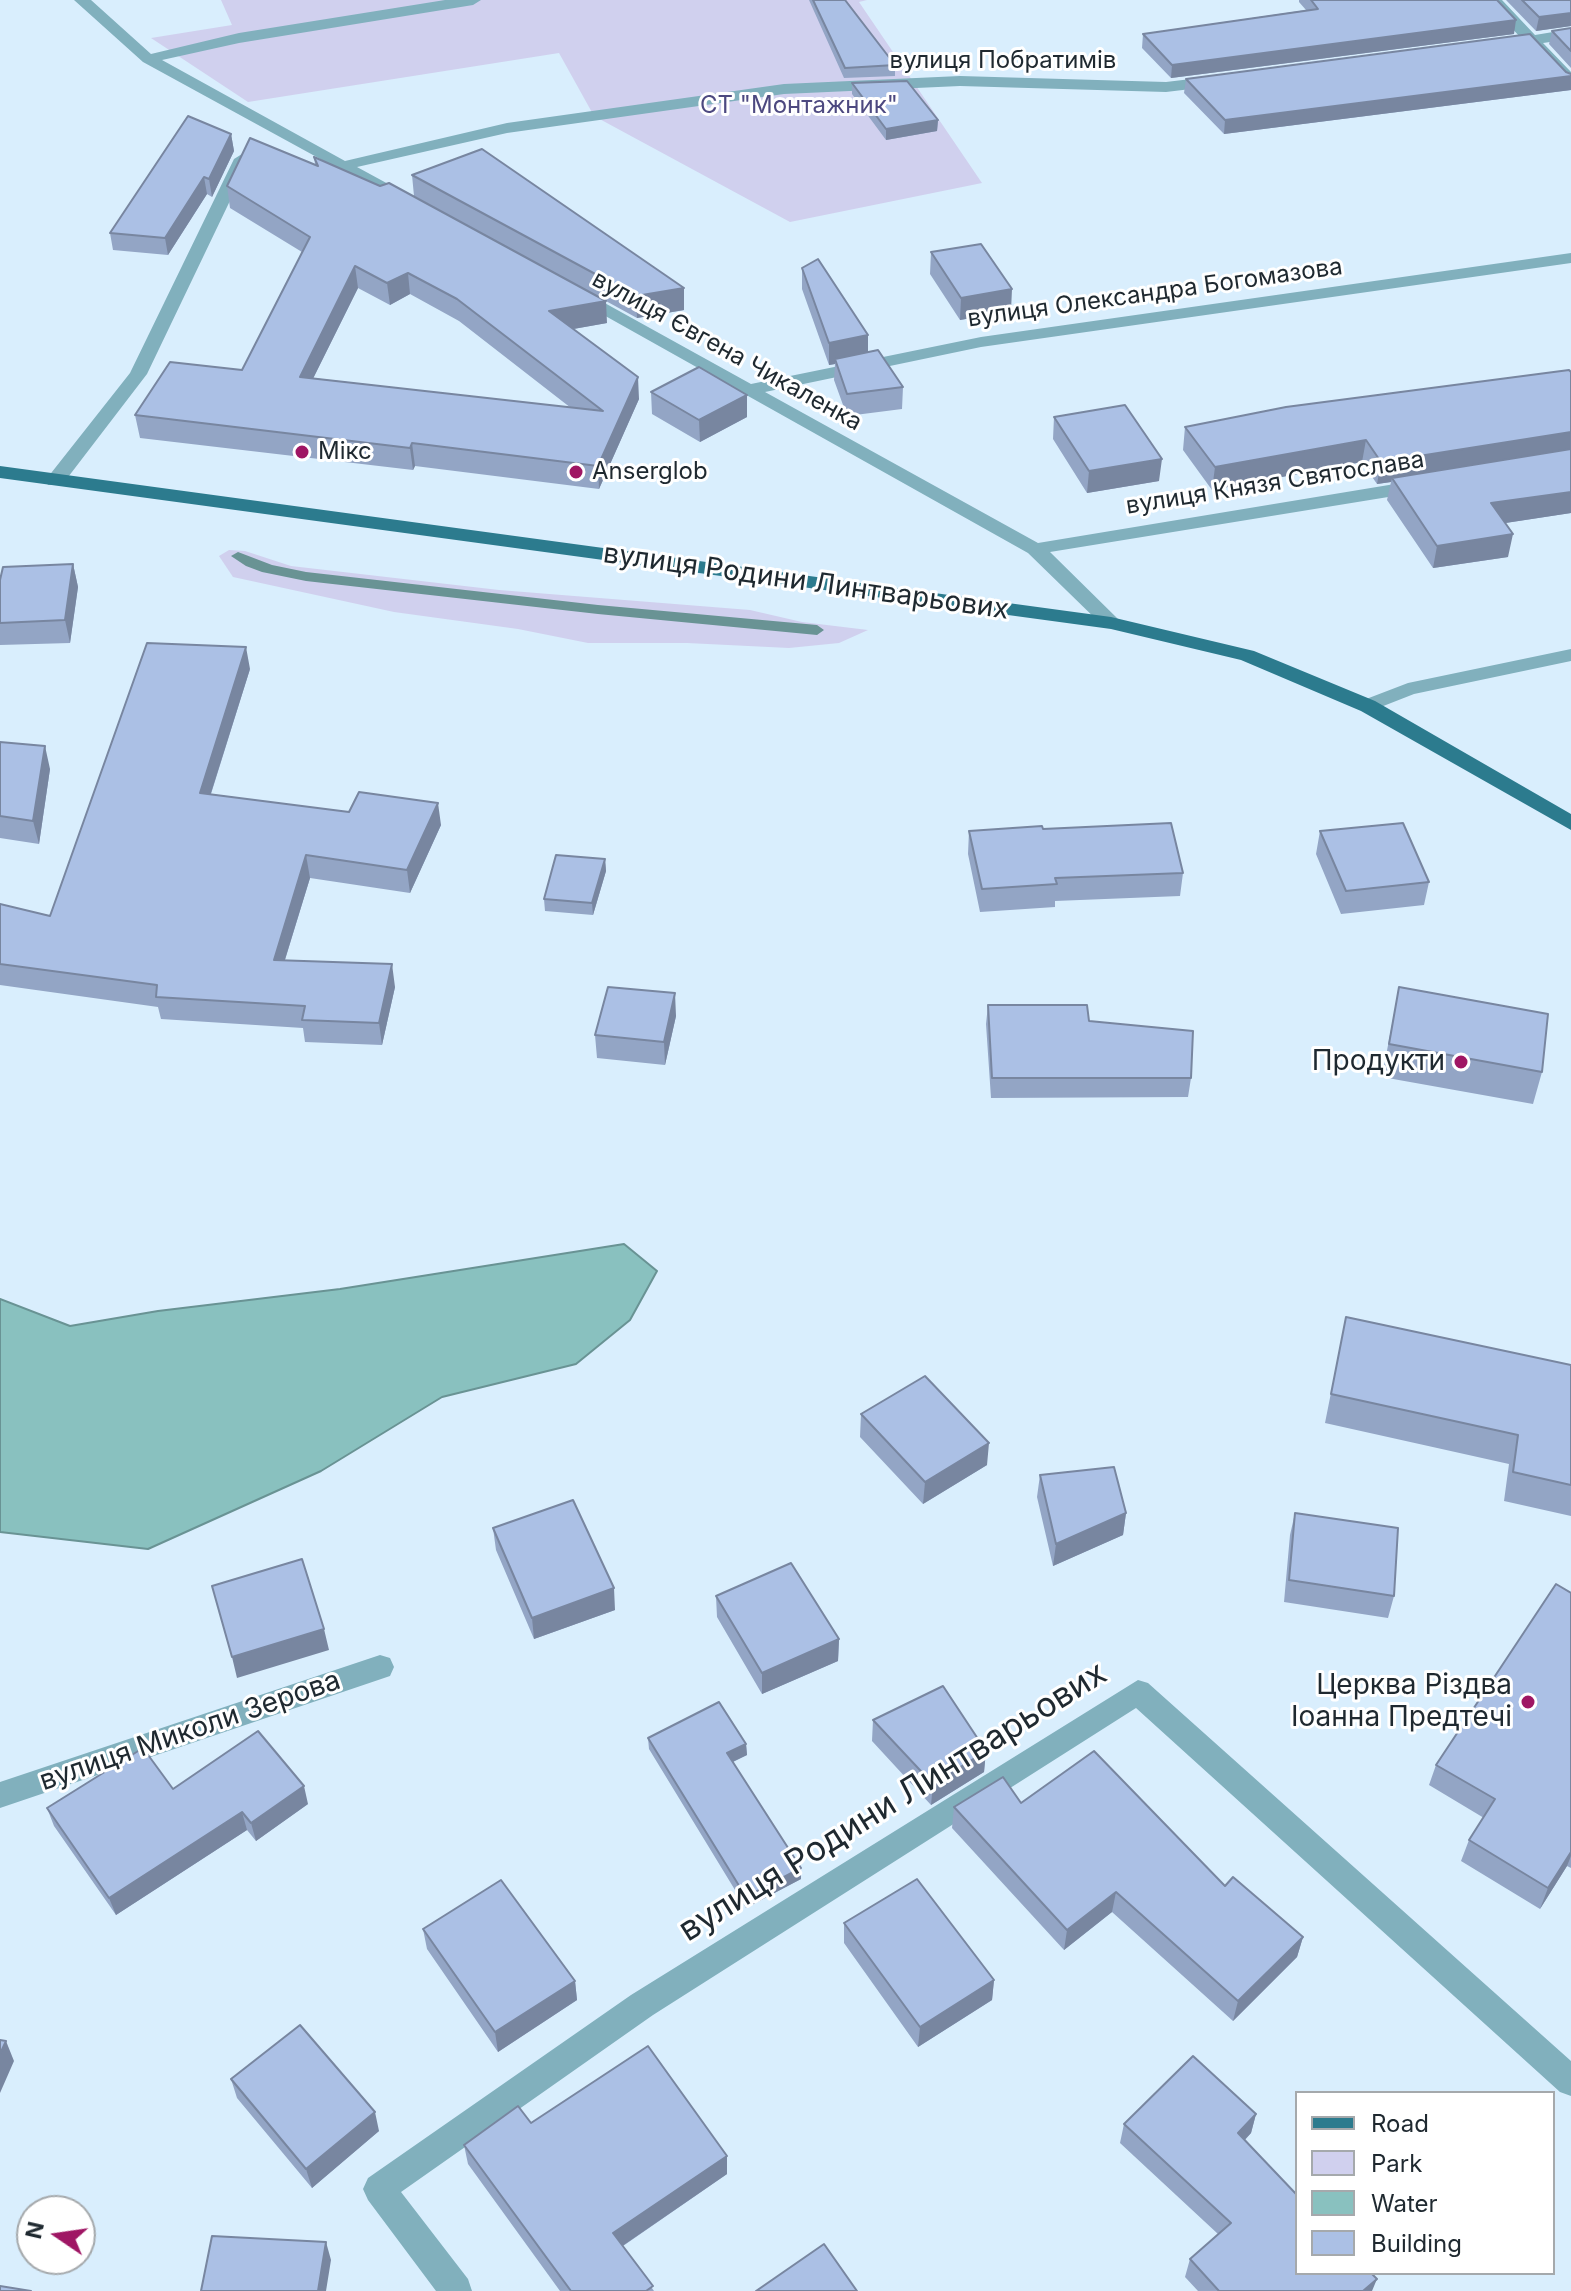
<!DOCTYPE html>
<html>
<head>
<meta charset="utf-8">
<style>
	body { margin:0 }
	#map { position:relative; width:1571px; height:2291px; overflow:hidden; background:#d9eefd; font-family:Inter,sans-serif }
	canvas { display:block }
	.legend { position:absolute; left:1295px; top:2091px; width:260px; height:184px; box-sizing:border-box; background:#fff; border:2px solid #a5a9ac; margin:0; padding:10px 14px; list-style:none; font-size:24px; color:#1f2930 }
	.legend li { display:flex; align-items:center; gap:16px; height:40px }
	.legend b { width:40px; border:2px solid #a5a9ac }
	.north { position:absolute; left:16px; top:2195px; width:80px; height:80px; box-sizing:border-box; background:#fff; border:2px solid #a5a9ac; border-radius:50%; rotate:283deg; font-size:22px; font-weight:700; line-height:32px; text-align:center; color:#1f2930 }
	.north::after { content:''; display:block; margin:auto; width:28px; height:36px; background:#9f1664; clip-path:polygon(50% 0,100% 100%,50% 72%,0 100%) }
</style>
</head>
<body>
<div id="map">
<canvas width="1571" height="2291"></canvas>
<ul class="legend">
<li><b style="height:10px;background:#2c7b8e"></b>Road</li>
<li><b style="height:22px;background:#d0d0ee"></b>Park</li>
<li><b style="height:22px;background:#89c1bf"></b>Water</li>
<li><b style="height:22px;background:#abc0e5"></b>Building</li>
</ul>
<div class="north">N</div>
</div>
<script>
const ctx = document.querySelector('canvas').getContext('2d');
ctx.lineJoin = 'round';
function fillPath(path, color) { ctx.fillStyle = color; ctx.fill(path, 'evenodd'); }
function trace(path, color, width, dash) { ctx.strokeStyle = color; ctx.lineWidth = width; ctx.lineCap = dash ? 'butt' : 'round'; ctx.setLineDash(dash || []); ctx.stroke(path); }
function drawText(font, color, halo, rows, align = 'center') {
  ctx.font = font + ' Inter,sans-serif'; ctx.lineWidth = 6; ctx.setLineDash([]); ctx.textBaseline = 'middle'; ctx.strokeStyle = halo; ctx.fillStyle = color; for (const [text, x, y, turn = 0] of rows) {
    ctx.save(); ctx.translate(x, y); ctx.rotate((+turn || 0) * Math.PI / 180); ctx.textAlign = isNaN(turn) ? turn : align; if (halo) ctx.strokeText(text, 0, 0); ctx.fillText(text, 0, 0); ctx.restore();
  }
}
fillPath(new Path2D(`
	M221,0H867L859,2L982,183L790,222L594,116L559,53L248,102L151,38L232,25Z
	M229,550L245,551L291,566L499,590L750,610L802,622L868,630L839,643L789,648L687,643H588L518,629L394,612L233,577L219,556Z`), '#d0d0ee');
const water = new Path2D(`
	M624,1244L657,1271L630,1320L576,1364L442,1397L321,1471L148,1549L0,1532V1299L70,1326L158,1311L340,1289Z`);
fillPath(water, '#89c1bf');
trace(water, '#699394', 2);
fillPath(new Path2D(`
	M238,552L272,565L306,572L598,605L817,625L824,630L817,635L598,614L306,581L262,572L246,566L231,556Z`), '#699394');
fillPath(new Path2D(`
	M74,0H91L151,54L239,33L445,0H481L473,5L239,43L162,60L345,161L507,123L784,84L960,76L1166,82L1216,76L1224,81L1216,86L1166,92L960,86L784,94L507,133L357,167L414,198L416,202L414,206L408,207L143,62Z
	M1486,0H1502L1535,35L1571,29V39L1543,43L1571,72V86L1565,84L1528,45L1497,47V41L1520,37Z
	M242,154L250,159L147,374L62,485H48L46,481L48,477L130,373L234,159Z
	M1571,253V263L981,347L765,392L1038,543L1419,480L1428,486L1419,492L1050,552L1118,619L1121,623L1118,627H1104L1028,553L568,295L577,290L583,291L751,384L981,337Z
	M1571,649V661L1414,694L1368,712L1358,706L1361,701L1408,683Z
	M380,1655L390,1658L394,1667L390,1676L0,1808V1782Z
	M1138,1680L1148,1683L1571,2061V2096L1560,2092L1136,1708L653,2015L401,2192L468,2279L472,2291H436L368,2200L363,2189L368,2178L631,1995Z`), '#81b0bd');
fillPath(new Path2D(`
	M0,466L1111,617L1254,651L1375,701L1571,814V830L1361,711L1241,660L1111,629L0,478Z`), '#2c7b8e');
fillPath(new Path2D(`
	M809,0H845L895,65V76L844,78Z
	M1299,0H1497L1514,34L1171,78L1142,48L1143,34L1306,10L1299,2Z
	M1506,0H1571V26L1536,31Z
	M1571,28V68L1549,44L1552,31Z
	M1566,72L1571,74V90L1224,134L1184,93L1186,79Z
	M852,83L938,120L937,131L886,140L852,94Z
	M231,134L234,151L212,197L207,194L168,255L113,250L110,233Z
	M314,157L607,323L573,329L639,399L599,489L415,466L413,470L140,438L135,415L242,370L302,252L230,208L227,186L315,164ZM358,288L390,305L410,294L459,321L571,408L313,378Z
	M412,175L684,310L637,318L414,196Z
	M931,252L1011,311L960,320L930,274Z
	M802,268L868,352L903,387L902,409L847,416L834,380L835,364L829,365L802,289Z
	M1571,372V513L1505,523L1508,557L1433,568L1387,500L1391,482L1377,484L1362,462L1212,490L1183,450L1185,427Z
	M651,392L747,395V417L700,442L652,414Z
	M1054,417L1159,481L1087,493L1053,439Z
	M73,564L78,587L70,643L0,645V580Z
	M250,669L211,794L441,825L410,893L310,878L285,960L395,987L382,1045L305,1042L303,1028L161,1019L158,1007L0,985V904L50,916Z
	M0,742L50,769L39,844L0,838Z
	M1043,829L1183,873L1180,896L1055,901V907L980,912L968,854L969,831Z
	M1320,831L1429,882L1424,905L1341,914L1316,854Z
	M605,859L606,871L593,915L545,911L544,899Z
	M1399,987L1542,1072L1533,1104L1382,1077Z
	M988,1005L1089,1021L1191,1078L1188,1097L991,1098L986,1024Z
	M676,1016L665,1065L597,1058L595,1035Z
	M1346,1317L1571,1365V1516L1504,1501L1509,1464L1325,1423Z
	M861,1414L987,1465L923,1504L860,1437Z
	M1040,1475L1126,1513L1123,1535L1053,1566L1037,1497Z
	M1295,1513L1394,1596L1388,1618L1284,1602L1290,1535Z
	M493,1528L615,1610L534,1639L496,1550Z
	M1571,1593V1868L1567,1866L1540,1909L1461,1861L1469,1840L1484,1818L1429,1785L1436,1765Z
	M716,1596L839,1639L838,1661L762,1694L717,1617Z
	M873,1720L986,1751L984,1772L931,1805L872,1741Z
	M648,1738L746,1744L747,1755L733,1762L801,1879L746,1908L649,1749Z
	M173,1789L308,1804L256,1841L247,1830L116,1915L54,1826L47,1808Z
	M1021,1803L1225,1886L1303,1937L1297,1957L1233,2021L1112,1912L1064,1950L952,1828L954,1807Z
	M844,1923L994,1980L992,2000L918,2047L844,1943Z
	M423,1929L575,1981L577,2000L498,2052L427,1949Z
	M231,2079L379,2131L312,2188L237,2098Z
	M1256,2114L1251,2133L1245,2140L1372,2291H1198L1185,2277L1190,2259L1218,2234L1120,2143L1124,2124Z
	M531,2123L727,2156V2174L623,2246L654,2291H560L468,2164L464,2145Z`), '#93a5c5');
fillPath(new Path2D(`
	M1571,13V26L1536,31L1539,17Z
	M1516,20L1514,34L1171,78L1172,65Z
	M1571,76V90L1224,134L1225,120Z
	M938,120L937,131L886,140V129Z
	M231,134L234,151L212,197L209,179Z
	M204,177L207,194L168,255L165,238Z
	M355,266L358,288L303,399L300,377Z
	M408,273L410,294L390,305L387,283Z
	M684,288V310L637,318L636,296Z
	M1012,289L1011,311L960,320L961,298Z
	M606,301L607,323L551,333L549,311Z
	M868,335V357L835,359V364L829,365V343Z
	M638,377L639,399L599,489L598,466Z
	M747,395V417L700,442L699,420Z
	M1571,432V453L1392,478L1391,482L1377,484L1381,462Z
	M1366,440L1362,462L1212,490L1215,467Z
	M412,443L415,466L413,470L410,448Z
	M1162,459L1159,481L1087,493L1089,471Z
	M1571,492V513L1486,526L1491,503Z
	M1513,534L1508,557L1433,568L1437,546Z
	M73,564L78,587L70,643L65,620Z
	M246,647L250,669L204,815L200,793Z
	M45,746L50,769L39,844L33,821Z
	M438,803L441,825L410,893L407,870Z
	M306,855L310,878L278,982L274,960Z
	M605,859L606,871L593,915L592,903Z
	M392,964L395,987L382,1045L379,1023Z
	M675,993L676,1016L665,1065L664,1042Z
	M989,1443L987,1465L923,1504L925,1482Z
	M1126,1513L1123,1535L1053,1566L1056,1544Z
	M614,1588L615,1610L534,1639L532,1618Z
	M324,1629L329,1650L237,1678L232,1657Z
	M839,1639L838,1661L762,1694V1673Z
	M746,1744L747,1755L728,1764L727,1753Z
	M986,1751L984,1772L931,1805L933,1784Z
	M304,1786L308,1804L256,1841L251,1823Z
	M242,1812L247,1830L116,1915L109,1898Z
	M1571,1852V1856L1567,1866L1540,1909L1548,1888Z
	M801,1868V1879L746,1908V1897Z
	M1116,1892L1112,1912L1064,1950L1067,1930Z
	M1303,1937L1297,1957L1233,2021L1238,2001Z
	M994,1980L992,2000L918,2047L920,2027Z
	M575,1981L577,2000L498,2052L495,2032Z
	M6,2041L14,2061L0,2093V2054Z
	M375,2112L379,2131L312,2188L306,2169Z
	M1256,2114L1251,2133L1233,2152L1238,2133Z
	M727,2156V2174L615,2251L613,2233Z
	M326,2242L331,2260L326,2291H318Z
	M1377,2279L1372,2291H1363Z`), '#7886a0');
const building = new Path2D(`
	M813,0H845L895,65L845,68Z
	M1311,0H1497L1516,20L1172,65L1143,34L1318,9Z
	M1522,0H1571V13L1539,17Z
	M1571,28V51L1552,31Z
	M1530,34L1566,72L1571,74V76L1225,120L1186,79Z
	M907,81L938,120L886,129L852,83Z
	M188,116L231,134L209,179L204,177L165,238L110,233Z
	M250,138L318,166L314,157L380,186L389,183L606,301L549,311L638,377L598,466L412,443L410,448L135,415L170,362L242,370L310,237L227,186ZM355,266L387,283L408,273L457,299L603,411L300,377Z
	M482,149L684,288L636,296L412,175Z
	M981,244L1012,289L961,298L931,252Z
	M818,259L868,335L829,343L802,268Z
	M878,350L903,387L847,394L835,359Z
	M699,367L747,395L699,420L651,392Z
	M1569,370L1571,372V432L1381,462L1366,440L1215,467L1185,427L1286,407Z
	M1125,405L1162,459L1089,471L1054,417Z
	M1571,449V492L1491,503L1513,534L1437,546L1392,478Z
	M73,564L65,620L0,623V580L3,567Z
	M147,643L246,647L200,793L349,812L359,792L438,803L407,870L306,855L274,960L392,964L379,1023L302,1020L305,1006L156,997L157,985L0,964V904L50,916Z
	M0,742L45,746L33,821L0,816Z
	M1171,823L1183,873L1055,878L1057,884L982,889L969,831L1042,826L1043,829Z
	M1403,823L1429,882L1346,891L1320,831Z
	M556,855L605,859L592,903L544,899Z
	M608,987L675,993L664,1042L595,1035Z
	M1399,987L1548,1014L1542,1072L1389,1044Z
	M988,1005H1087L1089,1021L1193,1031L1191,1078H992Z
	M1346,1317L1571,1365V1485L1513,1472L1518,1435L1331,1394Z
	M925,1376L989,1443L925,1482L861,1414Z
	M1114,1467L1126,1513L1056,1544L1040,1475Z
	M573,1500L614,1588L532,1618L493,1528Z
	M1295,1513L1398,1528L1394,1596L1289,1580Z
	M302,1559L324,1629L232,1657L212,1586Z
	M791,1563L839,1639L762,1673L716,1596Z
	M1556,1584L1571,1593V1852L1548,1888L1469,1840L1495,1799L1436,1765Z
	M943,1686L986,1751L933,1784L873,1720Z
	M719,1702L746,1744L727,1753L801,1868L746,1897L648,1738Z
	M258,1731L304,1786L251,1823L242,1812L109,1898L47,1808L143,1748L173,1789Z
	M1094,1751L1225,1886L1233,1877L1303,1937L1238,2001L1116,1892L1067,1930L954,1807L1003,1777L1021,1803Z
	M917,1879L994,1980L920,2027L844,1923Z
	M501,1880L575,1981L495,2032L423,1929Z
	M300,2025L375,2112L306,2169L231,2079Z
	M0,2040L6,2041L0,2054Z
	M648,2046L727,2156L613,2233L653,2286L646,2291H571L464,2145L518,2106L531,2123Z
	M1193,2056L1256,2114L1238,2133L1297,2195V2273H1371L1377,2279L1363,2291H1219L1190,2259L1231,2223L1124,2124Z
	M212,2236L326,2242L318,2291H201Z
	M824,2244L857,2291H756Z
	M0,2286L31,2291H0Z`);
fillPath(building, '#abc0e5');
trace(building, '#7886a0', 2);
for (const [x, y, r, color] of [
	[302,452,8,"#9f1664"],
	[576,472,8,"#9f1664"],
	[1461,1062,8,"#9f1664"],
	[1528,1702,8,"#9f1664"]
]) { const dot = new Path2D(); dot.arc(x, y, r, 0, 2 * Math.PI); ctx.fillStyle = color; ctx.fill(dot); trace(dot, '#fff', 3); }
drawText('24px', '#1f2930', '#fff', [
	["вулиця Побратимів",1003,61],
	["вулиця Олександра Богомазова",1155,293,-8],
	["вулиця Євгена Чикаленка",727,351,29],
	["вулиця Князя Святослава",1275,483,-9]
]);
drawText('24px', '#4d4980', '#fff', [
	["СТ \"Монтажник\"",799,106]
]);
drawText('24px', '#1f2930', '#fff', [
	["Мікс",318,452],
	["Anserglob",592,472]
], 'left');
drawText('28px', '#1f2930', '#fff', [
	["вулиця Родини Линтварьових",806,582,8],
	["вулиця Миколи Зерова",190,1731,-19]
]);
drawText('28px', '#1f2930', '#fff', [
	["Продукти",1445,1062],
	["Церква Різдва",1512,1686],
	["Іоанна Предтечі",1512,1718]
], 'right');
drawText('34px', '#1f2930', '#fff', [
	["вулиця Родини Линтварьових",893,1802,-32]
]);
</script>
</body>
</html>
